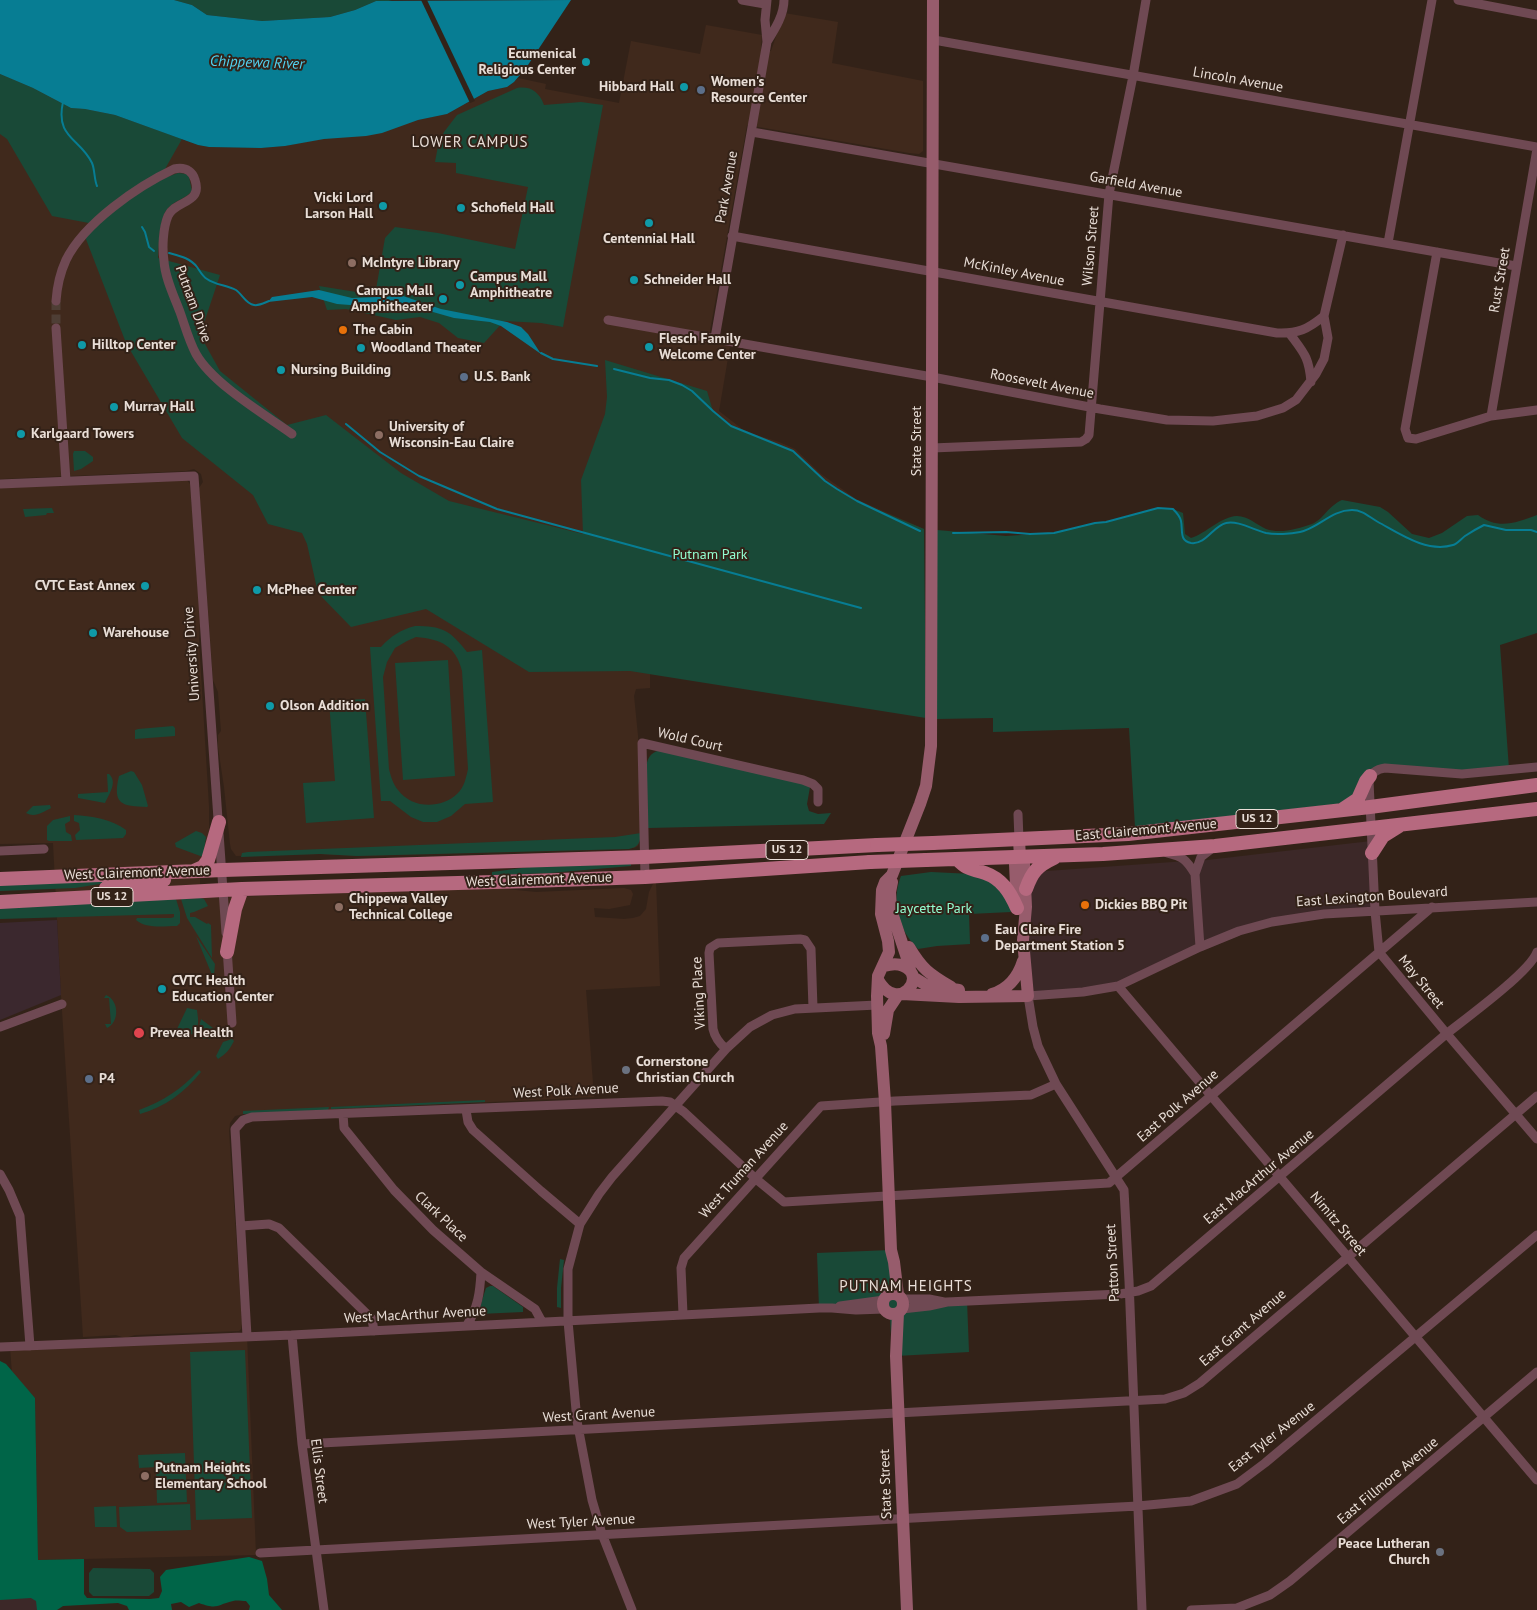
<!DOCTYPE html>
<html>
<head>
<meta charset="utf-8">
<style>
	body { margin:0 }
	canvas { display:block; background:#332218 }
</style>
</head>
<body>
<canvas width="1537" height="1610"></canvas>
<script>
const ctx = document.querySelector('canvas').getContext('2d');
ctx.lineJoin = 'round';
function fillPath(path, color) { ctx.fillStyle = color; ctx.fill(path, 'evenodd'); }
function trace(path, color, width, dash) { ctx.strokeStyle = color; ctx.lineWidth = width; ctx.lineCap = dash ? 'butt' : 'round'; ctx.setLineDash(dash || []); ctx.stroke(path); }
function drawText(font, color, halo, rows, align = 'center') {
  ctx.font = font + ' "PT Sans",sans-serif'; ctx.lineWidth = 4; ctx.setLineDash([]); ctx.textBaseline = 'middle'; ctx.strokeStyle = halo; ctx.fillStyle = color; for (const [text, x, y, turn = 0] of rows) {
    ctx.save(); ctx.translate(x, y); ctx.rotate((+turn || 0) * Math.PI / 180); ctx.textAlign = isNaN(turn) ? turn : align; if (halo) ctx.strokeText(text, 0, 0); ctx.fillText(text, 0, 0); ctx.restore();
  }
}
fillPath(new Path2D(`
	M1371,841L1375,911L1272,922L1118,986L1028,996L1023,940L1033,872L1187,861L1195,873L1199,861Z
	M38,1588L39,1610H0V1591Z`), '#3c2828');
fillPath(new Path2D(`
	M784,13L838,22L832,63L923,81V151L919,154L909,153L747,125L708,342L730,346L719,411L742,429L753,434L779,442L795,449L821,474L856,499L924,529L650,673V688L636,689L634,696L638,736L641,837L638,846L634,848L357,856L320,854L236,856L231,849L230,844L224,787L218,747V735L221,731L218,692L213,680L199,488L203,482L201,474L194,469L186,471L0,479V74L33,88L198,145L209,147L261,148L285,146L447,114L488,91L507,87L514,82L518,78L546,84L545,89L619,103L631,41L700,54L706,25L762,35L761,49L771,51Z
	M186,479L190,484L200,619L199,641L209,807V840L200,864V898L496,888L536,892L624,888L631,890L633,894L630,905L609,909L594,908L595,917L624,919L633,918L640,916L646,909L649,892L653,884L656,882L660,986L586,990L594,1097L244,1114L235,1116L230,1123L229,1131L242,1324L241,1329L239,1331L135,1335L125,1338L116,1335L83,1337L61,995L53,843L0,844V488Z
	M247,1336L256,1555L38,1560L35,1398L12,1373L10,1347Z`), '#40291c');
fillPath(new Path2D(`
	M57,920L61,995L0,1020V923Z`), '#3b282e');
fillPath(new Path2D(`
	M174,0H392L385,2L376,1L355,10L330,17L262,21L207,15L192,5Z
	M0,74L33,88L71,108L85,109L115,115L182,139L165,169L167,177L178,173L187,174L189,177L192,191C185,199 176,200 169,207C159,216 159,244 158,258L220,275L200,335L220,371L287,425L326,415L401,473L449,501L583,534L581,480L605,414L607,397L605,360L707,391L713,411L731,426L793,451L825,481L857,501L924,529L926,718L630,671L529,672L426,609L351,627L318,593L307,544L302,533L268,524L253,495L182,438L126,343L84,234L94,224L52,216L7,139L0,134Z
	M517,88C531,86 539,92 544,105L581,102L603,105L563,327L541,323L504,321L484,343L458,338L439,323L420,317L396,320L346,309L327,310L319,286L375,295L385,238L395,227L438,233L515,249L528,187L456,173V163L435,162L438,146L444,132L457,115Z
	M74,451H85L93,457V461L81,469L74,471L73,454Z
	M1342,500L1380,507L1388,512L1412,534L1429,538L1442,533L1467,516L1478,515C1498,530 1516,523 1537,515V633L1500,645L1509,769L1480,773L1381,768L1354,802L1135,827L1129,728L993,732V718L936,719L937,530L1006,536L1054,533L1095,523L1106,522L1158,508L1173,509L1183,513L1185,534L1191,538C1207,533 1220,517 1237,516C1248,516 1257,525 1266,529C1280,534 1298,529 1312,524C1324,519 1327,507 1342,500Z
	M52,508L54,513H47L46,515L25,517L23,509Z
	M415,626C442,626 450,630 467,652L482,650L493,802L465,804L451,816L437,822H423L411,817L390,801H381L370,647H381C391,636 400,630 415,626ZM416,637C441,639 456,646 462,671L468,769C466,778 464,788 457,794C441,809 412,809 398,790C393,784 391,777 389,769L383,677L387,662L395,648L407,641Z
	M448,660L455,776L403,780L395,663Z
	M365,699L374,818L306,823L303,783L335,781L329,701Z
	M173,726L175,728V736L135,739V730L138,729Z
	M663,750L807,784L810,787L807,804L809,811L818,814L831,813L824,824L648,828L646,767C648,756 652,751 663,750Z
	M131,771L134,772L142,785L148,806L147,807C122,806 112,805 119,776Z
	M107,774H109C118,782 109,794 105,803L78,798V794L108,792Z
	M50,805L51,808C43,812 35,818 26,813L33,806Z
	M74,815C91,816 112,819 126,830V834L123,838L76,840L75,835L80,830L79,823L74,821Z
	M70,816V821L65,824L66,832L71,835L72,841H49L47,840V826L53,820Z
	M196,831L202,833L206,837L203,857L176,847L175,843Z
	M641,833C640,842 639,847 629,849L357,856L320,854L241,857L242,853L248,852L615,837Z
	M631,863V866L550,873L492,875V872L544,865Z
	M931,872L972,874L987,877L1007,898L1011,912L969,914L970,944L937,946L918,949C915,945 911,942 908,937C896,919 893,896 901,876Z
	M149,876L75,888L0,891V885Z
	M200,898L204,899L208,906L194,912L190,913V917H195L207,924L208,923L211,925L212,958L187,918L181,899Z
	M176,899L180,912V923L177,926C164,926 146,929 136,920L137,918H171L174,917V914L0,919V906Z
	M196,936L215,964L214,975H212Z
	M106,995C119,1000 120,1022 107,1028L105,1024H111L109,998H104Z
	M187,1008L197,1010C198,1019 200,1025 194,1034L184,1035L180,1038L179,1036L182,1033L177,1029Z
	M201,1019L213,1028L210,1039H204L197,1035Z
	M232,1039L234,1041C230,1049 226,1054 218,1059L216,1056L223,1042Z
	M199,1070L201,1072C185,1092 165,1107 140,1114L139,1110C163,1101 182,1089 199,1070Z
	M485,1100V1102L331,1109V1107Z
	M329,1107L328,1110L243,1114V1111Z
	M891,1250L898,1295L967,1301L969,1352L896,1356L891,1335L890,1318L886,1312L819,1308L817,1253Z
	M560,1259L564,1260L561,1288V1308L557,1307V1288Z
	M490,1286H493L523,1307V1312L479,1314C479,1310 484,1294 486,1288Z
	M245,1350L252,1518L196,1520L190,1352Z
	M185,1453L187,1502L157,1503L156,1467L139,1468L138,1455Z
	M190,1504L191,1530L127,1532L120,1527L119,1507Z
	M116,1506L117,1527H95L94,1507Z
	M93,1568L150,1569L154,1573V1592L149,1596H93L89,1592V1573Z`), '#194937');
fillPath(new Path2D(`
	M0,1361L6,1364L35,1398L38,1560L84,1559V1594L87,1598L150,1599L159,1598L162,1591L160,1577L166,1570L249,1557L262,1561L267,1579L269,1595L282,1610H249L250,1606L246,1601C242,1601 237,1600 233,1601C216,1605 218,1610 199,1603L189,1607L181,1602L171,1604L172,1610H129L127,1606L118,1603L63,1606L57,1610H37L36,1601L31,1598L0,1600Z`), '#006548');
fillPath(new Path2D(`
	M0,0H174L192,5L207,15L262,21L330,17L355,10L376,1L571,0L526,68L514,82L507,87L488,91L447,114L418,120L382,133L366,136L324,139L285,146L261,148L209,147L198,145L115,115L85,109L71,108L33,88L0,74Z
	M319,290L352,298L403,296L441,309L507,322L521,327L528,334L541,354L501,326L490,322L454,318L405,304L350,305L337,304L312,297L268,302L272,297Z`), '#077d93');
fillPath(new Path2D(`
	M421,0H427L475,101L470,103Z`), '#332218');
trace(new Path2D(`
	M63,102C55,138 80,138 92,163C95,170 94,179 97,186
	M142,227L145,232L149,247L154,251
	M169,253C180,256 190,258 197,267C200,271 202,276 207,279C215,285 227,285 236,290C242,294 246,304 254,305C259,306 264,303 269,301
	M541,353L553,359L597,366
	M614,369L650,378L669,380L682,385L692,391L713,411L731,426L793,451L825,481L837,489L857,501L920,531
	M346,424L380,452L419,476L497,509L861,608
	M953,533L1006,532L1030,534L1054,533L1095,523L1106,522L1158,508L1173,509C1177,513 1180,516 1181,521C1183,530 1179,541 1191,543C1206,545 1213,526 1226,523C1237,520 1254,530 1266,533C1275,535 1291,534 1300,532C1319,528 1331,510 1352,510C1363,510 1369,517 1378,522C1400,534 1427,553 1453,545C1457,544 1461,539 1465,536C1471,532 1478,528 1484,525L1506,530H1531L1537,532`), '#077d93', 2);
trace(new Path2D(`
	M56,301V328`), '#4e3e35', 9, [9, 4.5]);
trace(new Path2D(`
	M742,0L765,4
	M1458,0L1537,15
	M934,40L1537,147
	M767,42C775,29 784,15 784,0
	M752,132L1516,266
	M732,236L1277,333C1298,334 1308,329 1324,316
	M1388,243L1432,0
	M1437,252L1405,429L1408,438L1416,439L1491,416L1537,410
	M56,301C57,287 60,273 66,260C84,223 138,186 174,169C179,168 185,168 189,171C192,173 194,176 195,180C203,204 175,200 168,216C163,228 162,248 164,261C165,278 174,296 180,312C185,326 189,341 196,354C213,384 264,414 292,434
	M608,320L932,377L1100,409L1167,420L1213,421L1257,416L1283,408L1296,400L1316,374L1324,359L1328,338L1324,316L1343,235
	M56,328L66,481
	M1290,334C1304,353 1309,357 1311,382
	M715,338L767,42L765,20L767,0
	M1491,416L1537,149
	M932,448L1081,442L1086,439L1089,435L1109,194L1133,76L1146,0
	M0,484L194,476L226,933
	M1537,767L1462,774L1385,768C1376,769 1371,773 1369,781L1375,911L1379,952L1447,1034L1537,1139
	M1018,814L1019,840
	M0,851L44,849
	M1167,853C1183,857 1186,859 1195,874
	M645,877L642,743L803,780L813,784L818,789V802
	M1200,947L1195,874L1201,857L1214,847
	M227,948L232,1023
	M1118,986L1537,1480
	M0,1027L62,1004
	M726,1049C719,1043 715,1038 713,1029L709,953L710,948L718,943L800,939L805,940L811,949L813,1008
	M466,1110L468,1122L473,1130L541,1191L580,1224
	M343,1114L344,1128L394,1190L433,1230L481,1272L535,1309L542,1322
	M0,1174L9,1190L20,1216L30,1346
	M241,1226L269,1224L279,1228L372,1319L374,1331
	M902,1299H929L944,1302
	M840,1306L884,1300
	M902,1309L929,1306L947,1302L1120,1294L1138,1291L1151,1286C1249,1203 1347,1119 1445,1035C1465,1019 1530,972 1537,952
	M683,1314L681,1268L684,1258L821,1106L895,1101L1031,1095L1056,1084
	M467,1325C478,1308 480,1292 481,1272
	M292,1335L302,1444L324,1610
	M247,1336L235,1129L243,1120L252,1117L662,1101L670,1102L684,1112L756,1179L784,1202L1109,1183L1432,907
	M0,1347L292,1335L819,1308H832L856,1310L884,1309
	M302,1444L1165,1399L1184,1393L1200,1383L1537,1096
	M260,1553L1138,1506L1191,1501L1237,1484L1265,1463L1537,1235
	M632,1610L602,1534L592,1500L577,1421L568,1321V1269L580,1224L599,1194L612,1177L726,1049L750,1027L772,1015L795,1009L877,1005
	M1142,1610L1129,1281L1124,1190L1056,1084L1038,1046L1033,1027L1028,996L1083,992L1118,986L1200,947L1239,931L1272,922L1324,914L1537,902
	M1191,1610L1237,1608L1270,1595L1290,1581L1537,1372`), '#6f4953', 9);
trace(new Path2D(`
	M892,882L890,892L891,910L909,964L910,970
	M1017,906L1015,864L1020,857
	M909,947C922,969 929,974 951,987
	M913,977L926,985L959,990
	M878,980C898,1015 929,976 903,966C897,963 891,964 884,966
	M902,994L959,997L1028,996L1023,940L1026,907L1024,863L1020,857L1019,840
	M992,994C1009,989 1018,977 1023,961
	M884,1034L888,1010L898,995
	M883 1304a10 10 0 1 1 20 0a10 10 0 1 1-20 0Z
	M898,1295L894,1262L891,1250L885,1102L881,1046L878,1033L877,996L878,976L889,952L888,941L881,914L882,890L885,882L892,875L920,804L926,786L931,746L933,0
	M898,1313L896,1356L907,1610`), '#975c6c', 12);
trace(new Path2D(`
	M1343,809L1358,799L1366,781L1370,776
	M933,843L1128,834L1370,807L1537,785
	M1372,853L1383,836L1399,826
	M957,859C969,871 971,868 985,873C1002,879 1010,892 1017,908
	M926,860L1103,854L1215,846L1537,809
	M194,871L203,867L208,860L219,822
	M0,879L223,870L644,857L877,845
	M106,888L164,880
	M1026,889C1032,872 1037,866 1054,858
	M0,902L242,889L530,881L645,877L870,862
	M227,952L235,909L242,889`), '#b6697f', 14);
trace(new Path2D(`
	M877,845L933,843
	M870,862L926,860`), '#b6697f', 14);
for (const [x, y, r, color] of [
	[586,62,5,"#0f9aa8"],
	[684,87,5,"#0f9aa8"],
	[701,90,5,"#5c6f8a"],
	[383,206,5,"#0f9aa8"],
	[461,208,5,"#0f9aa8"],
	[649,223,5,"#0f9aa8"],
	[352,263,5,"#8d6e63"],
	[634,280,5,"#0f9aa8"],
	[460,285,5,"#0f9aa8"],
	[443,299,5,"#0f9aa8"],
	[343,330,5,"#e8710a"],
	[82,345,5,"#0f9aa8"],
	[649,347,5,"#0f9aa8"],
	[361,348,5,"#0f9aa8"],
	[281,370,5,"#0f9aa8"],
	[464,377,5,"#5c6f8a"],
	[114,407,5,"#0f9aa8"],
	[21,434,5,"#0f9aa8"],
	[379,435,5,"#8d6e63"],
	[145,586,5,"#0f9aa8"],
	[257,590,5,"#0f9aa8"],
	[93,633,5,"#0f9aa8"],
	[270,706,5,"#0f9aa8"],
	[1085,905,5,"#e8710a"],
	[339,907,5,"#8d6e63"],
	[985,938,5,"#5c6f8a"],
	[162,989,5,"#0f9aa8"],
	[139,1033,6,"#e0444e"],
	[626,1070,5,"#6b7280"],
	[89,1079,5,"#5c6f8a"],
	[145,1476,5,"#8d6e63"],
	[1440,1552,5,"#6b7280"]
]) { const dot = new Path2D(); dot.arc(x, y, r, 0, 2 * Math.PI); ctx.fillStyle = color; ctx.fill(dot); trace(dot, '#332218', 2); }
for (const [x, y, w] of [
	[1257,819,42],
	[787,850,42],
	[112,897,42]
]) { const box = new Path2D(); box.roundRect(x - w / 2, y - 9.5, w, 19, 4); ctx.fillStyle = '#332218'; ctx.fill(box); trace(box, '#e9ded7', 1); }
drawText('bold 12px', '#e9ded7', null, [
	["US 12",1257,819],
	["US 12",787,850],
	["US 12",112,897]
]);
drawText('bold 14px', '#e9ded7', '#332218', [
	["Ecumenical",576,54,"right"],
	["Religious Center",576,70,"right"],
	["Women's",711,82],
	["Resource Center",711,98],
	["Hibbard Hall",674,87,"right"],
	["Vicki Lord",373,198,"right"],
	["Larson Hall",373,214,"right"],
	["Schofield Hall",471,208],
	["Centennial Hall",649,239,"center"],
	["McIntyre Library",362,263],
	["Campus Mall",470,277],
	["Amphitheatre",470,293],
	["Schneider Hall",644,280],
	["Campus Mall",433,291,"right"],
	["Amphitheater",433,307,"right"],
	["The Cabin",353,330],
	["Flesch Family",659,339],
	["Welcome Center",659,355],
	["Hilltop Center",92,345],
	["Woodland Theater",371,348],
	["Nursing Building",291,370],
	["U.S. Bank",474,377],
	["Murray Hall",124,407],
	["University of",389,427],
	["Wisconsin-Eau Claire",389,443],
	["Karlgaard Towers",31,434],
	["CVTC East Annex",135,586,"right"],
	["McPhee Center",267,590],
	["Warehouse",103,633],
	["Olson Addition",280,706],
	["Chippewa Valley",349,899],
	["Technical College",349,915],
	["Dickies BBQ Pit",1095,905],
	["Eau Claire Fire",995,930],
	["Department Station 5",995,946],
	["CVTC Health",172,981],
	["Education Center",172,997],
	["Prevea Health",150,1033],
	["Cornerstone",636,1062],
	["Christian Church",636,1078],
	["P4",99,1079],
	["Putnam Heights",155,1468],
	["Elementary School",155,1484],
	["Peace Lutheran",1430,1544,"right"],
	["Church",1430,1560,"right"]
], 'left');
drawText('14px', '#e9ded7', '#332218', [
	["Lincoln Avenue",1238,80,10],
	["Garfield Avenue",1136,185,10],
	["Park Avenue",727,187,-80],
	["Wilson Street",1091,246,-85],
	["McKinley Avenue",1014,272,11],
	["Rust Street",1500,280,-80],
	["Putnam Drive",193,304,70],
	["Roosevelt Avenue",1042,384,11],
	["State Street",917,441,-90],
	["University Drive",192,654,-94],
	["Wold Court",690,740,13],
	["East Clairemont Avenue",1146,830,-5],
	["West Clairemont Avenue",137,873,-2],
	["West Clairemont Avenue",539,880,-2],
	["East Lexington Boulevard",1372,897,-4],
	["May Street",1421,982,51],
	["Viking Place",699,993,-93],
	["West Polk Avenue",566,1091,-3],
	["East Polk Avenue",1178,1106,-41],
	["West Truman Avenue",744,1170,-48],
	["East MacArthur Avenue",1259,1177,-40],
	["Clark Place",441,1217,43],
	["Nimitz Street",1338,1224,50],
	["Patton Street",1113,1263,-93],
	["West MacArthur Avenue",415,1315,-3],
	["East Grant Avenue",1243,1328,-41],
	["West Grant Avenue",599,1415,-3],
	["East Tyler Avenue",1272,1437,-38],
	["Ellis Street",319,1471,83],
	["East Fillmore Avenue",1388,1481,-40],
	["State Street",886,1484,-92],
	["West Tyler Avenue",581,1522,-3]
]);
drawText('14px', '#92fdd0', '#332218', [
	["Putnam Park",710,555],
	["Jaycette Park",934,909]
]);
drawText('italic 15px', '#52d3f1', '#332218', [
	["Chippewa River",257,63,2]
]);
ctx.letterSpacing = '1px';
drawText('15px', '#e9ded7', '#332218', [
	["LOWER CAMPUS",470,143],
	["PUTNAM HEIGHTS",906,1287]
]);
ctx.letterSpacing = '0px';
</script>
</body>
</html>
